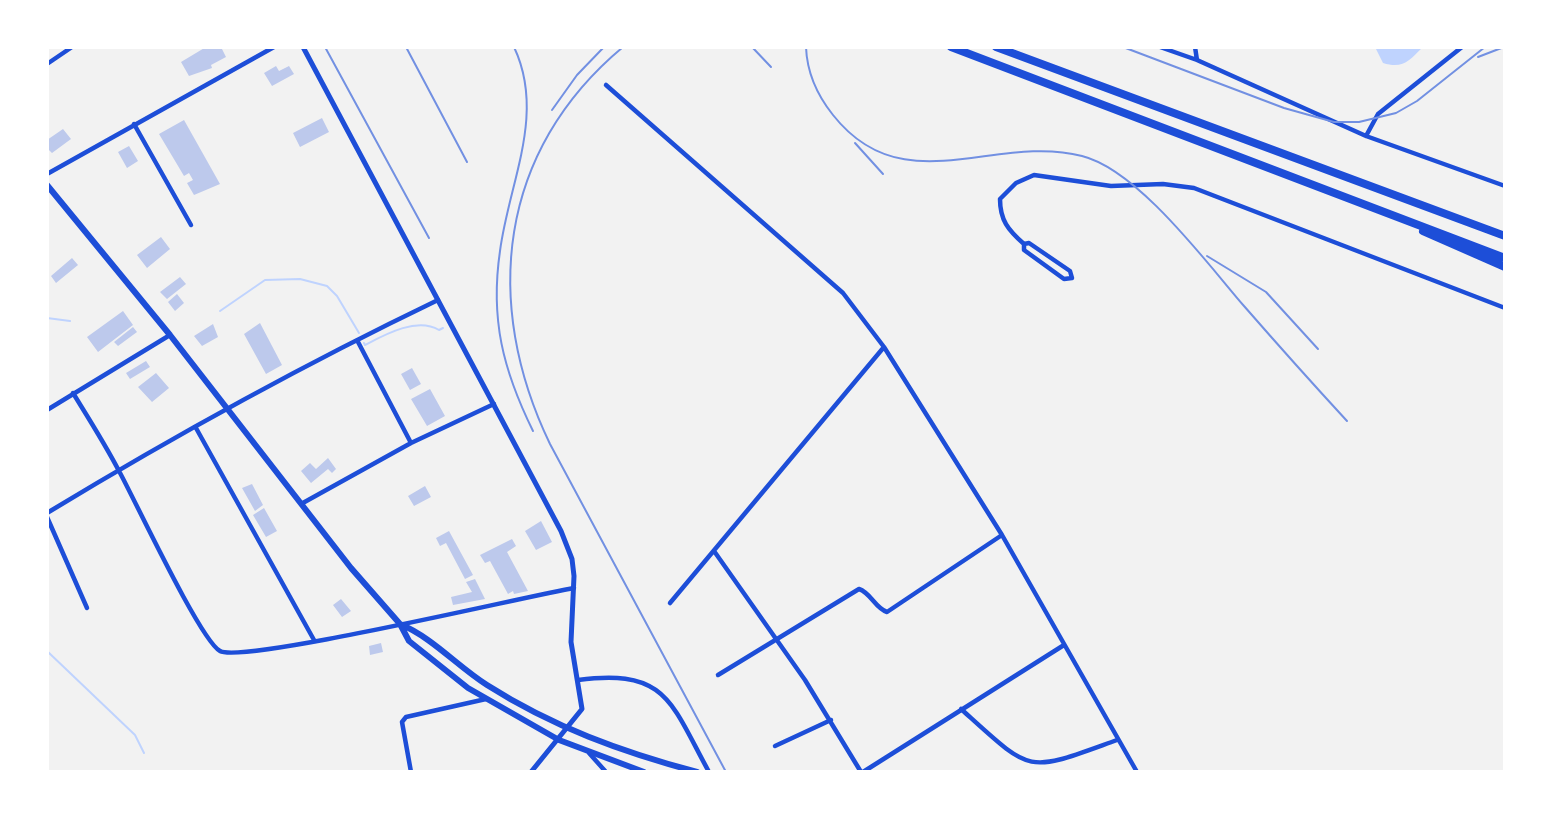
<!DOCTYPE html>
<html>
<head>
<meta charset="utf-8">
<style>
	body { margin:0 }
	#map { position:relative; width:1552px; height:819px; overflow:hidden; background:#f2f2f2; font-family:Jost,sans-serif }
	canvas { display:block }
	.frame { position:absolute; inset:0; border:49px solid #fff; pointer-events:none }
</style>
</head>
<body>
<div id="map">
<canvas width="1552" height="819"></canvas>
<div class="frame"></div>
</div>
<script>
const ctx = document.querySelector('canvas').getContext('2d');
ctx.lineJoin = 'round';
function fillPath(path, color) { ctx.fillStyle = color; ctx.fill(path, 'evenodd'); }
function trace(path, color, width, dash) { ctx.strokeStyle = color; ctx.lineWidth = width; ctx.lineCap = dash ? 'butt' : 'round'; ctx.setLineDash(dash || []); ctx.stroke(path); }
fillPath(new Path2D(`
	M1375,47H1423C1409,61 1403,69 1383,63Z`), '#bfd3fe');
trace(new Path2D(`
	M220,311L265,280L300,279L327,286L337,296L359,333
	M47,318L70,321
	M364,343L365,345C386,334 417,317 439,330L443,328
	M47,651L135,735L144,753`), '#bfd3fe', 2);
fillPath(new Path2D(`
	M206,47H221L226,57L211,65L212,68L189,76L181,62Z
	M276,66L279,71L289,66L294,74L272,86L264,73Z
	M322,118L329,132L300,147L293,133Z
	M184,120L220,184L194,195L187,183L193,180L189,173L184,176L159,134Z
	M63,129L71,139L52,153L47,148V140Z
	M129,146L138,161L127,168L118,152Z
	M161,237L170,249L147,268L137,255Z
	M72,258L78,265L56,283L51,276Z
	M180,277L186,284L167,299L160,292Z
	M177,294L184,303L175,311L168,302Z
	M123,311L133,325L98,352L87,337Z
	M260,323L282,365L266,374L244,334Z
	M213,324L218,337L202,346L194,336Z
	M133,327L137,332L118,346L114,342Z
	M146,361L150,367L130,379L126,373Z
	M412,368L421,384L410,390L401,374Z
	M156,373L169,388L152,402L138,387Z
	M430,389L445,416L427,426L411,399Z
	M328,458L336,469L332,473L328,469L311,483L301,471L310,463L316,469Z
	M252,484L263,505L255,511L242,488Z
	M425,486L431,497L414,506L408,496Z
	M264,508L277,531L266,537L253,515Z
	M541,521L552,542L536,550L525,531Z
	M449,531L473,575L465,579L446,543L440,546L436,538Z
	M512,539L516,546L507,552L528,591L514,594L513,591L508,594L490,561L485,563L480,555Z
	M475,579L485,599L453,605L451,597L472,592L466,582Z
	M341,599L351,611L342,617L333,605Z
	M381,643L383,652L370,655L369,646Z`), '#bdc9ec');
trace(new Path2D(`
	M1160,47L1197,60L1366,136L1505,186
	M1195,47L1197,60
	M47,64L72,47
	M606,85L843,293L884,347L1002,535L1137,772
	M134,124L191,225
	M1366,136L1378,114L1462,47
	M47,174L274,47
	M1024,244L1029,243L1070,271L1072,278
	M1072,278L1064,279L1024,250V244C1008,230 1000,220 1000,199L1016,183L1034,175L1111,186L1163,184L1194,188L1505,308
	M357,340L411,443
	M73,393C89,419 105,444 119,471C135,500 200,640 220,651C242,664 527,596 574,588
	M47,410L170,335
	M196,428L314,640
	M301,504L411,443L494,404
	M47,513C174,436 305,364 438,300
	M47,517L87,608
	M714,551L805,680L861,772
	M670,603L884,347
	M718,675L859,589C871,593 875,608 887,612L1002,535
	M578,680C667,668 671,703 709,772
	M961,709C1034,775 1025,773 1117,740
	M775,746L831,720
	M589,753L606,772
	M411,772L402,722L406,717L486,699
	M863,772L1064,645`), '#1d4ed8', 4.5);
trace(new Path2D(`
	M303,47L561,531L572,559L574,576L571,642L582,709L531,772`), '#1d4ed8', 5);
trace(new Path2D(`
	M47,185L170,335L351,568L400,624L409,641L468,688L559,740L644,772
	M400,624C433,638 457,666 487,685C553,727 622,752 697,772`), '#1d4ed8', 6);
trace(new Path2D(`
	M951,47L1505,258
	M996,47L1505,236
	M1423,231L1505,267`), '#1d4ed8', 8);
trace(new Path2D(`
	M325,47L429,238
	M406,47L467,162
	M514,47C546,115 509,182 500,251C490,319 503,370 533,431
	M623,47C498,151 482,303 550,444L726,772
	M752,47L771,67
	M806,47C807,73 817,95 833,115C903,204 995,133 1082,156C1138,170 1206,262 1244,306C1278,345 1312,383 1347,421
	M1123,47L1284,108L1334,122H1359L1396,113L1417,101L1485,47
	M1478,57L1504,47
	M552,110L577,75L604,47
	M855,143L883,174
	M1207,256L1266,292L1318,349`), '#7290e2', 2);
</script>
</body>
</html>
